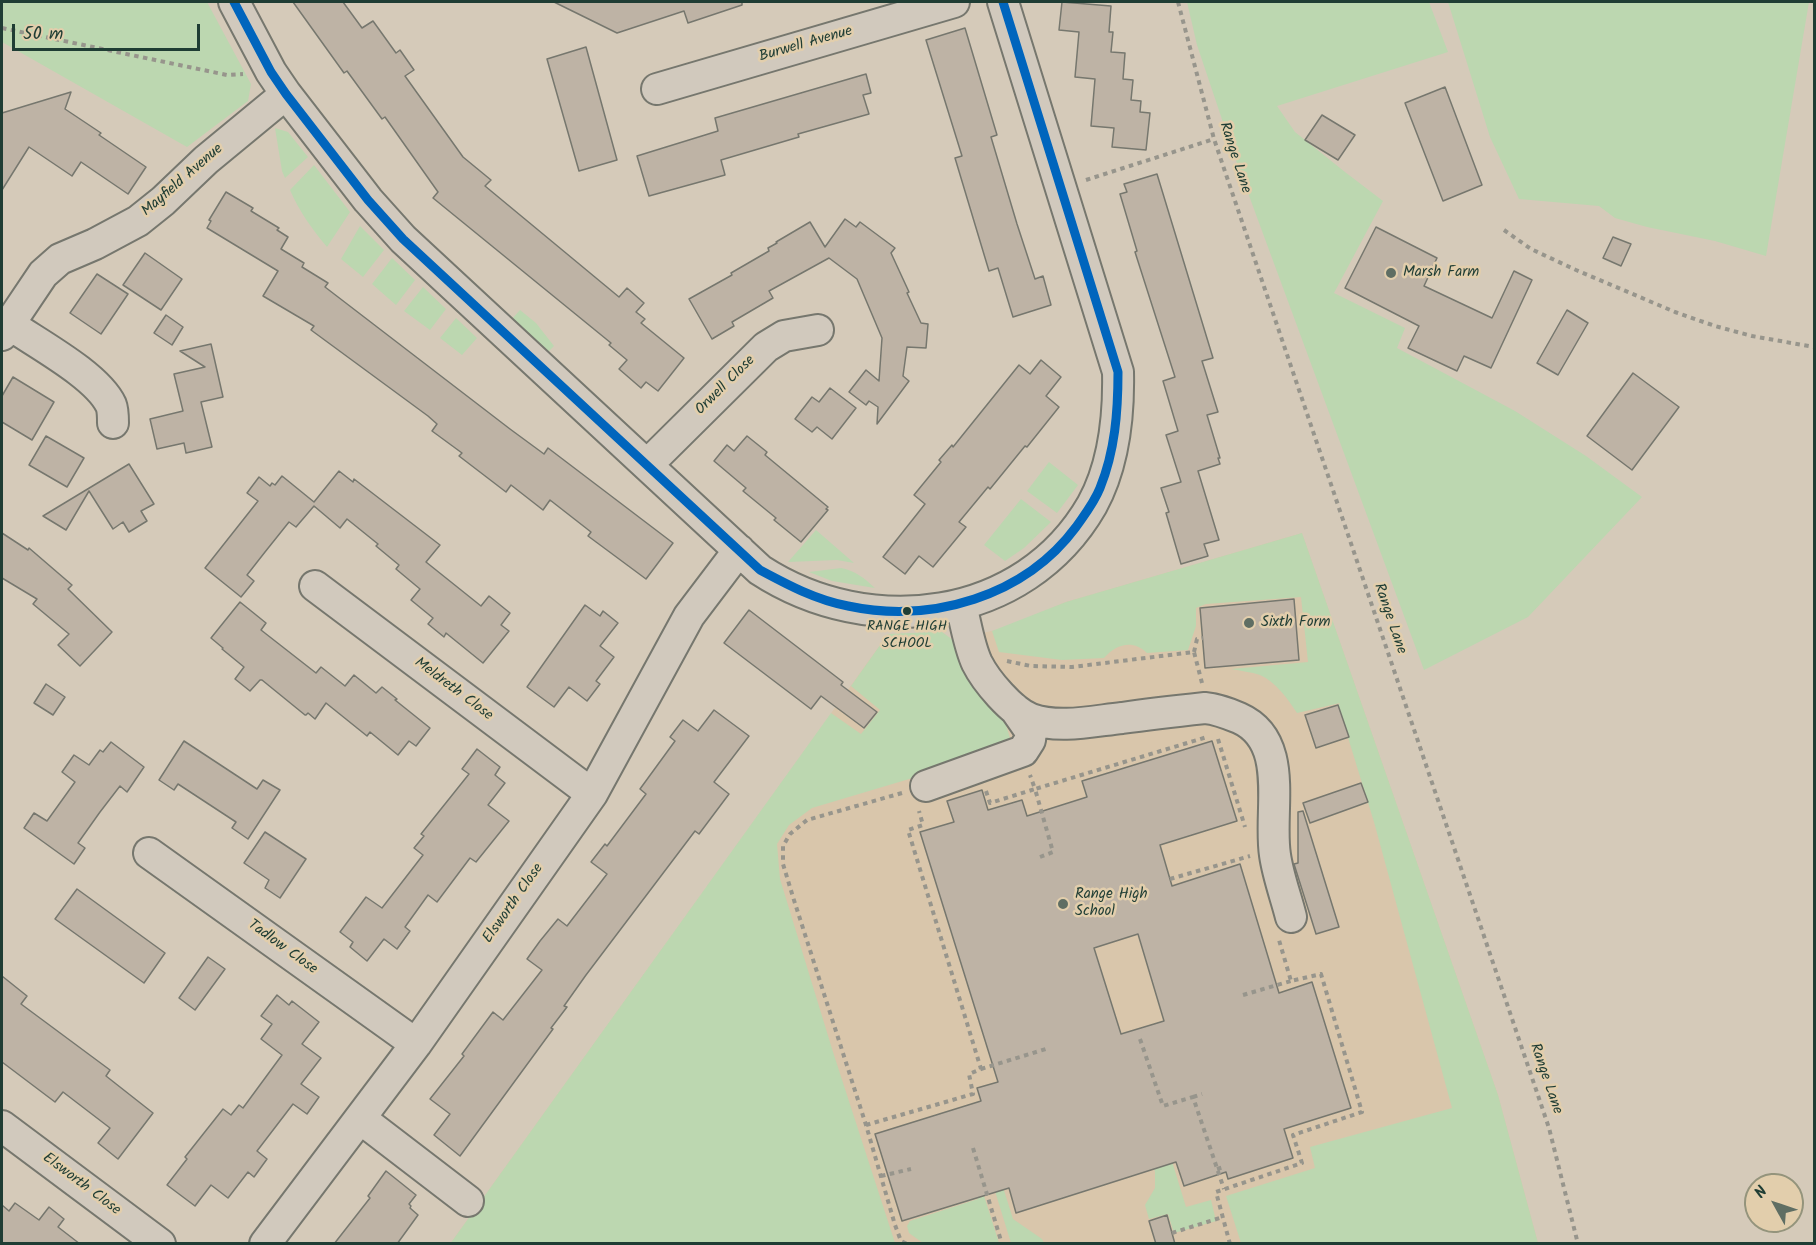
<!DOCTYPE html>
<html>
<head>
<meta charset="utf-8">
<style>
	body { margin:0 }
	#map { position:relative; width:1816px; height:1245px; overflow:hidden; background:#d5cab9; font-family:Kalam,sans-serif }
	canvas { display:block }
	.frame { position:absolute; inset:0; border:3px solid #1f3d34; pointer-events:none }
	.north { position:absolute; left:1744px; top:1173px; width:60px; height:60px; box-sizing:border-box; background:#e2ceac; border:2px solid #94947c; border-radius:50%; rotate:310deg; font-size:16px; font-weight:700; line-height:24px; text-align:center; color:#1f3d34 }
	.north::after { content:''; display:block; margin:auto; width:21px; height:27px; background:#5f6e63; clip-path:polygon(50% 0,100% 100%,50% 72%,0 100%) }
	.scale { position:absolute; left:12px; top:24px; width:188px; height:27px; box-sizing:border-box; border:3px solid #1f3d34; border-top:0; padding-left:8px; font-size:18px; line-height:21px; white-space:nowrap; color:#1f3d34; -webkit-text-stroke:4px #e2ceac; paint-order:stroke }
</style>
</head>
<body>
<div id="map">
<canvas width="1816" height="1245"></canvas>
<div class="frame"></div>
<div class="north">N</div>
<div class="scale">50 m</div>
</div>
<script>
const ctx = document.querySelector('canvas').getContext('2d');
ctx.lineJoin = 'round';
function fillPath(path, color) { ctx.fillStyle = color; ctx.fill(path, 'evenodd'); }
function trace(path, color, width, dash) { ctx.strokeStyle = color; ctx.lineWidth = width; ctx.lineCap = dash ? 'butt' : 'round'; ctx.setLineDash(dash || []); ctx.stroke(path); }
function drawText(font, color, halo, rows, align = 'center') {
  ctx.font = font + ' Kalam,sans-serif'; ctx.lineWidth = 5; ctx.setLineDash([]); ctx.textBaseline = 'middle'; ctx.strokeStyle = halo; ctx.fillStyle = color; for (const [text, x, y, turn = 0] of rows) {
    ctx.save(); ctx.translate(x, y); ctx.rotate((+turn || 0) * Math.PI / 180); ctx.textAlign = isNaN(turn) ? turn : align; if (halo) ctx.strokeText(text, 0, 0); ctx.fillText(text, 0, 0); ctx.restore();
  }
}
fillPath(new Path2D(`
	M1302,533L1498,1095L1538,1243L450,1244L888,634L942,632L953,640L1000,629L1066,602Z`), '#d9c6ab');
fillPath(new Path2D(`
	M2,2H207L251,84L248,101L187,147L2,42Z
	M1187,2H1429L1448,52L1277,106L1295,132L1345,172L1383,201L1334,293L1405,328L1397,348L1515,411L1586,456L1642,497L1528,617L1424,670L1234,155L1197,45Z
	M1448,2H1809L1766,256L1715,241L1647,227L1615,218L1599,206L1519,199L1490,137Z
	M275,128L288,132L308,157L285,178L282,171Z
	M314,165L350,212L327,247C312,229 299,211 290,190Z
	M360,226L384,250L363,277L341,259Z
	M392,258L415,280L396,305L372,284Z
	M423,287L446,309L430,330L404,311Z
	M520,310L536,323L554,346L547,353L511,320Z
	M456,318L477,338L462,355L440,338Z
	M1049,462L1078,485L1057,513L1027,491Z
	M1021,499L1051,522L1024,548L1005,561L984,545Z
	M816,530L854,563L837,560L788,562Z
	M1302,533L1498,1095L1538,1243H1241L1226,1196L1315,1168L1310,1147L1452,1108L1374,822L1338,705L1340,703L1297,713C1288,699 1276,682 1260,675C1251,672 1241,671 1231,669L1308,662L1301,597L1206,604L1196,608V626L1188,650L1147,653C1133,639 1116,644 1104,658L1062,660L999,652L992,631L1066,602Z
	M841,568C856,571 864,578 875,588L832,581L809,572Z
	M934,632H942L953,640L958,652L1003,715L1013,748L812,808L789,825L777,844L780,879L833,1052L895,1243L450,1244L831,713L861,734L880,710L851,686L888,634Z
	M1116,1049L1144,1070L1186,1207L1211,1200L1216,1221L1174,1233L1168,1214L1149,1219L1145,1205L1155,1188V1172Z
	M990,1146L1013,1219L1042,1239L1044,1243H1011L982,1149Z
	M970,1152L999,1243H923L909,1233L907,1226L910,1221L978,1199L964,1153Z`), '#bcd7b0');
const building = new Path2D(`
	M293,2H343L362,28L373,21L396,53L400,50L414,70L405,76L463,157L491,180L485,186L619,297L627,288L644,303L636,312L645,319L641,323L684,358L658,391L646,382L641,388L619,369L627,360L609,345L611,343L433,198L438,192L385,117L382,119L347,71L344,73Z
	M554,2H742V5L688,23L684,11L617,33Z
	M1062,2L1111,6L1109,32H1113L1111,52L1125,53L1123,79L1133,80L1131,100L1141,101L1140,112L1150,113L1146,150L1112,147L1114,128L1091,126L1095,79L1075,77L1079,32L1059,30Z
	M965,28L997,135L991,137L1017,224L1035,279L1043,276L1051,305L1013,317L998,268L989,271L955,158L962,156L926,40Z
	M586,47L617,160L579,171L547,59Z
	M866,74L871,93L863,95L869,114L798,134L799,137L721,160L725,175L649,196L637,156L718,131L715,118Z
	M1445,87L1482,185L1443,201L1405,103Z
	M71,92L65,109L101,133L99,135L146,167L128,194L81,162L72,176L29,147L2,190V113Z
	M1322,115L1355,135L1338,160L1305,140Z
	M1157,174L1213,358L1202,361L1218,412L1207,415L1220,458H1218L1220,464L1198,471L1219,540L1204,544L1208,556L1181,564L1166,513L1169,512L1161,488L1181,482L1166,435L1178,431L1163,381L1175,377L1135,252L1137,251L1120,194L1127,192L1124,184Z
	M226,192L253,208L251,211L279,228L277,230L288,237L281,249L304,263L302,267L328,283L325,287L510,429L544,454L548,448L673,543L646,579L588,536L591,532L550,500L543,510L511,485L506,492L459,456L462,453L432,431L437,424L428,416L311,330L314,326L263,296L278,271L207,228L211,221L209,220Z
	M845,219L856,227L860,222L895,248L891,253L909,292L907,293L921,323L928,324L926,348L907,347L903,376L909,381L877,424L878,407L869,401L866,405L849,392L866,370L879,381L882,338L857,279L829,258L769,291L773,298L732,322L734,326L712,339L689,299L732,275L731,273L769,251L768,248L777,243L776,242L810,222L825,247Z
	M1376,227L1437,258L1424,286L1492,318L1514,271L1532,280L1491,368L1464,356L1457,371L1408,348L1419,326L1345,288Z
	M1613,237L1631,244L1621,266L1603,258Z
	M145,253L182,279L161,310L123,285Z
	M97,274L128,294L101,334L70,313Z
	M1567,310L1588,323L1558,375L1537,363Z
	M166,315L183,327L172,345L154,333Z
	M211,344L223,397L201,402L212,447L186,453L184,443L157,449L150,419L183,411L174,374L205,367L180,351Z
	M1041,360L1061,377L1046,396L1059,407L1027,447L1025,446L990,489L988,487L959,522L966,527L933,567L919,556L905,574L883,557L925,504L914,495L941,462L939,460L952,445L953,447L1019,365L1030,374Z
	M1633,373L1679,407L1632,470L1587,436Z
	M13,377L54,402L32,440L2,422V396Z
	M830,388L856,408L832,439L817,427L812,432L795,419L812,397L819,402Z
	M46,436L84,458L67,487L29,465Z
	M747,436L767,452L765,455L828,507L826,509L828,510L801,542L774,520L776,518L743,491L746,488L714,461L727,445L734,451Z
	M129,464L154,504L141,511L147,521L129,532L123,522L113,529L89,491L66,530L43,516Z
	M339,471L353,482L354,479L440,545L426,562L481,606L489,596L510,613L501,625L509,631L483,663L446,633L444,637L428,624L433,618L411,600L420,589L396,569L399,565L376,546L378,544L347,519L340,528L314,506L296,527L289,522L265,552L247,575L254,581L241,597L205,568L258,501L247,493L259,477L270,486L272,483L275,485L282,476L314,502Z
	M2,533L28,550L29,548L72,585L68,589L112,632L80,666L58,645L69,634L33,604L37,599L2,578Z
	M1294,599L1299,660L1205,668L1200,608Z
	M240,602L266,623L261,630L316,673L321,667L345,686L354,675L376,693L382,687L397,699L395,700L430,728L416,746L409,741L398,755L370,732L367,736L326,703L315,719L308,713L306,715H305L262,680H260L250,691L235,679L244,667L222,649L223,648L211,638Z
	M585,605L600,616L603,611L618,623L600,646L614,657L596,681L600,684L587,701L569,687L554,707L527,687Z
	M749,610L843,682L841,685L877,712L864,728L821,696L811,709L724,643Z
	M46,684L65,697L53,715L34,703Z
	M1338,705L1349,737L1316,748L1305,715Z
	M714,710L749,736L714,782L729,794L699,834L695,831L586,975L564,1006L567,1007L551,1028L553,1029L460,1156L434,1135L450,1114L430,1099L464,1056L462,1054L493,1012L503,1020L542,970L527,959L540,941L558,919L567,926L607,874L591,862L605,844L607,846L646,794L640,789L675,741L670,737L683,720L698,731Z
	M184,741L257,789L263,780L280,790L248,839L232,828L236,822L178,784L174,790L159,780Z
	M1212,741L1237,821L1160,845L1172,886L1240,864L1279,993L1312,982L1351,1108L1284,1129L1293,1158L1228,1179L1226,1172L1184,1186L1176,1162L1016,1213L1009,1188L902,1221L875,1134L981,1101L977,1088L998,1082L920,832L954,822L947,801L982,790L988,810L1022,800L1027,816L1087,797L1082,781ZM1138,934L1164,1021L1121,1034L1094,948Z
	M111,742L144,767L127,792L120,786L100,812L78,843L85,848L74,864L24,828L34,813L47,821L75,782L62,772L74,755L89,765L100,750L103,752Z
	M477,749L500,767L495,775L505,783L488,805L509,821L476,862L470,858L437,902L428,895L405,927L410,931L397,949L384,939L367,961L350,947L353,942L340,932L366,897L382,908L423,855L414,848L424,836L421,834L469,774L462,769Z
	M1361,783L1368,802L1310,823L1303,803Z
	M1303,811L1339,927L1316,934L1294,864L1298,863V812Z
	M265,832L306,859L280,898L265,888L269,880L244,863Z
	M77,889L165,953L144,983L55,919Z
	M208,957L225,969L195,1010L179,998Z
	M2,976L27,996L21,1004L110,1070L106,1076L153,1113L118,1159L98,1143L110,1128L63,1092L55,1102L2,1062Z
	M277,995L289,1005L292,1001L319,1022L302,1044L321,1058L301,1084L319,1097L307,1114L293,1104L257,1151L267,1159L254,1177L248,1172L228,1198L211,1185L195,1206L167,1185L187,1159L185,1157L223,1109L231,1115L239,1105L243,1108L282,1055L261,1039L272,1024L261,1016Z
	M386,1171L416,1195L409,1204L411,1206L410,1208L418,1215L397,1244H334L370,1198L368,1196Z
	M15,1203L39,1220L49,1207L64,1219L58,1227L80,1244H2V1205L9,1211Z
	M1167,1215L1175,1244H1156L1149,1221Z`);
fillPath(building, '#beb3a5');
trace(building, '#76776e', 1.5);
const minor = new Path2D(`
	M234,2L271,72L286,94L368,200L403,239L760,570C869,641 1024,623 1092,505C1114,465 1119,417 1118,372L1003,2
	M657,89L954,2
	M9,324C36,343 97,375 111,405C113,410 113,417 113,423
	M2,335L43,274L60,259L95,244L138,221L163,201L206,160L286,94
	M648,464L766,347L784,336L818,330
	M315,586L592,794
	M961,605C966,624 969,646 977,663C986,681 1012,712 1031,719C1059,729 1093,721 1122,718C1150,714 1177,711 1205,708C1217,709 1227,713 1239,718C1291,741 1268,811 1275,855C1278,876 1286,897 1291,917
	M926,786L1023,751L1030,740L1031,732L1015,709
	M149,853L416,1044
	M361,1119L468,1201
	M2,1126L160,1244
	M265,1244L416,1044L592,794L689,616L739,550`);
trace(minor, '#76776e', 34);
trace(new Path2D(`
	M1178,2L1214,139L1549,1128L1578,1244
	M2,28L227,75L243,74
	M1086,180L1214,139
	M1504,230L1531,249L1576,270L1675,312L1715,326L1752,336L1814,347
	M1194,652L1197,639L1203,638
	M1007,661L1031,666L1072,667L1194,652L1202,683
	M1218,739L1245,827
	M986,791L990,803L1035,789L1030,775
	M902,793L807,820L790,834L783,846V864L793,897L866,1125L895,1225L901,1241L907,1244
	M1040,857L1053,852L1035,789L1207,737
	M1170,879L1250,856
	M1243,995L1291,981
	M1140,1039L1163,1106L1193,1097L1224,1189
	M981,1069L1049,1048
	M1193,1097L1202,1094
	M866,1125L973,1094L969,1074L981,1069L908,830L923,825L919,811
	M973,1148L1002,1244
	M1217,1169L1224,1167
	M881,1176L911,1169
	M1172,1233L1223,1217
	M1230,1244L1216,1192L1302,1163L1293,1135L1362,1112L1321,974L1291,981L1279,940`), '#97958c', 4, [4.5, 4.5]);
trace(minor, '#d1c9bd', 30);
trace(new Path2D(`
	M234,2L271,72L286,94L368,200L403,239L760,570C788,585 816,600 848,606C932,624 1025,596 1076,527C1085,514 1094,503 1100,488C1115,451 1118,412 1118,372L1003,2`), '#0065bd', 9);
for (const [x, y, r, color] of [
	[1391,273,6,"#5f6e63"],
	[907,611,5,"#1f3d34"],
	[1249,623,6,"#5f6e63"],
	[1063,904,6,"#5f6e63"]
]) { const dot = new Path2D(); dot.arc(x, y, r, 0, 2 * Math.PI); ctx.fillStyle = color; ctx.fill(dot); trace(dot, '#e2ceac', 2); }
drawText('14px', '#1f3d34', '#e2ceac', [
	["RANGE HIGH",907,628],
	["SCHOOL",907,645]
]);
drawText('15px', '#1f3d34', '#e2ceac', [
	["Burwell Avenue",806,45,-16],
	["Range Lane",1234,158,72],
	["Mayfield Avenue",183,181,-41],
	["Orwell Close",726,386,-45],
	["Range Lane",1389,619,71],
	["Meldreth Close",453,690,37],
	["Elsworth Close",514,904,-55],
	["Tadlow Close",282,948,36],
	["Range Lane",1545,1079,71],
	["Elsworth Close",81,1185,37]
]);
drawText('15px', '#1f3d34', '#e2ceac', [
	["Marsh Farm",1403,273],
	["Sixth Form",1261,623],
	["Range High",1075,895],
	["School",1075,912]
], 'left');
</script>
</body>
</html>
